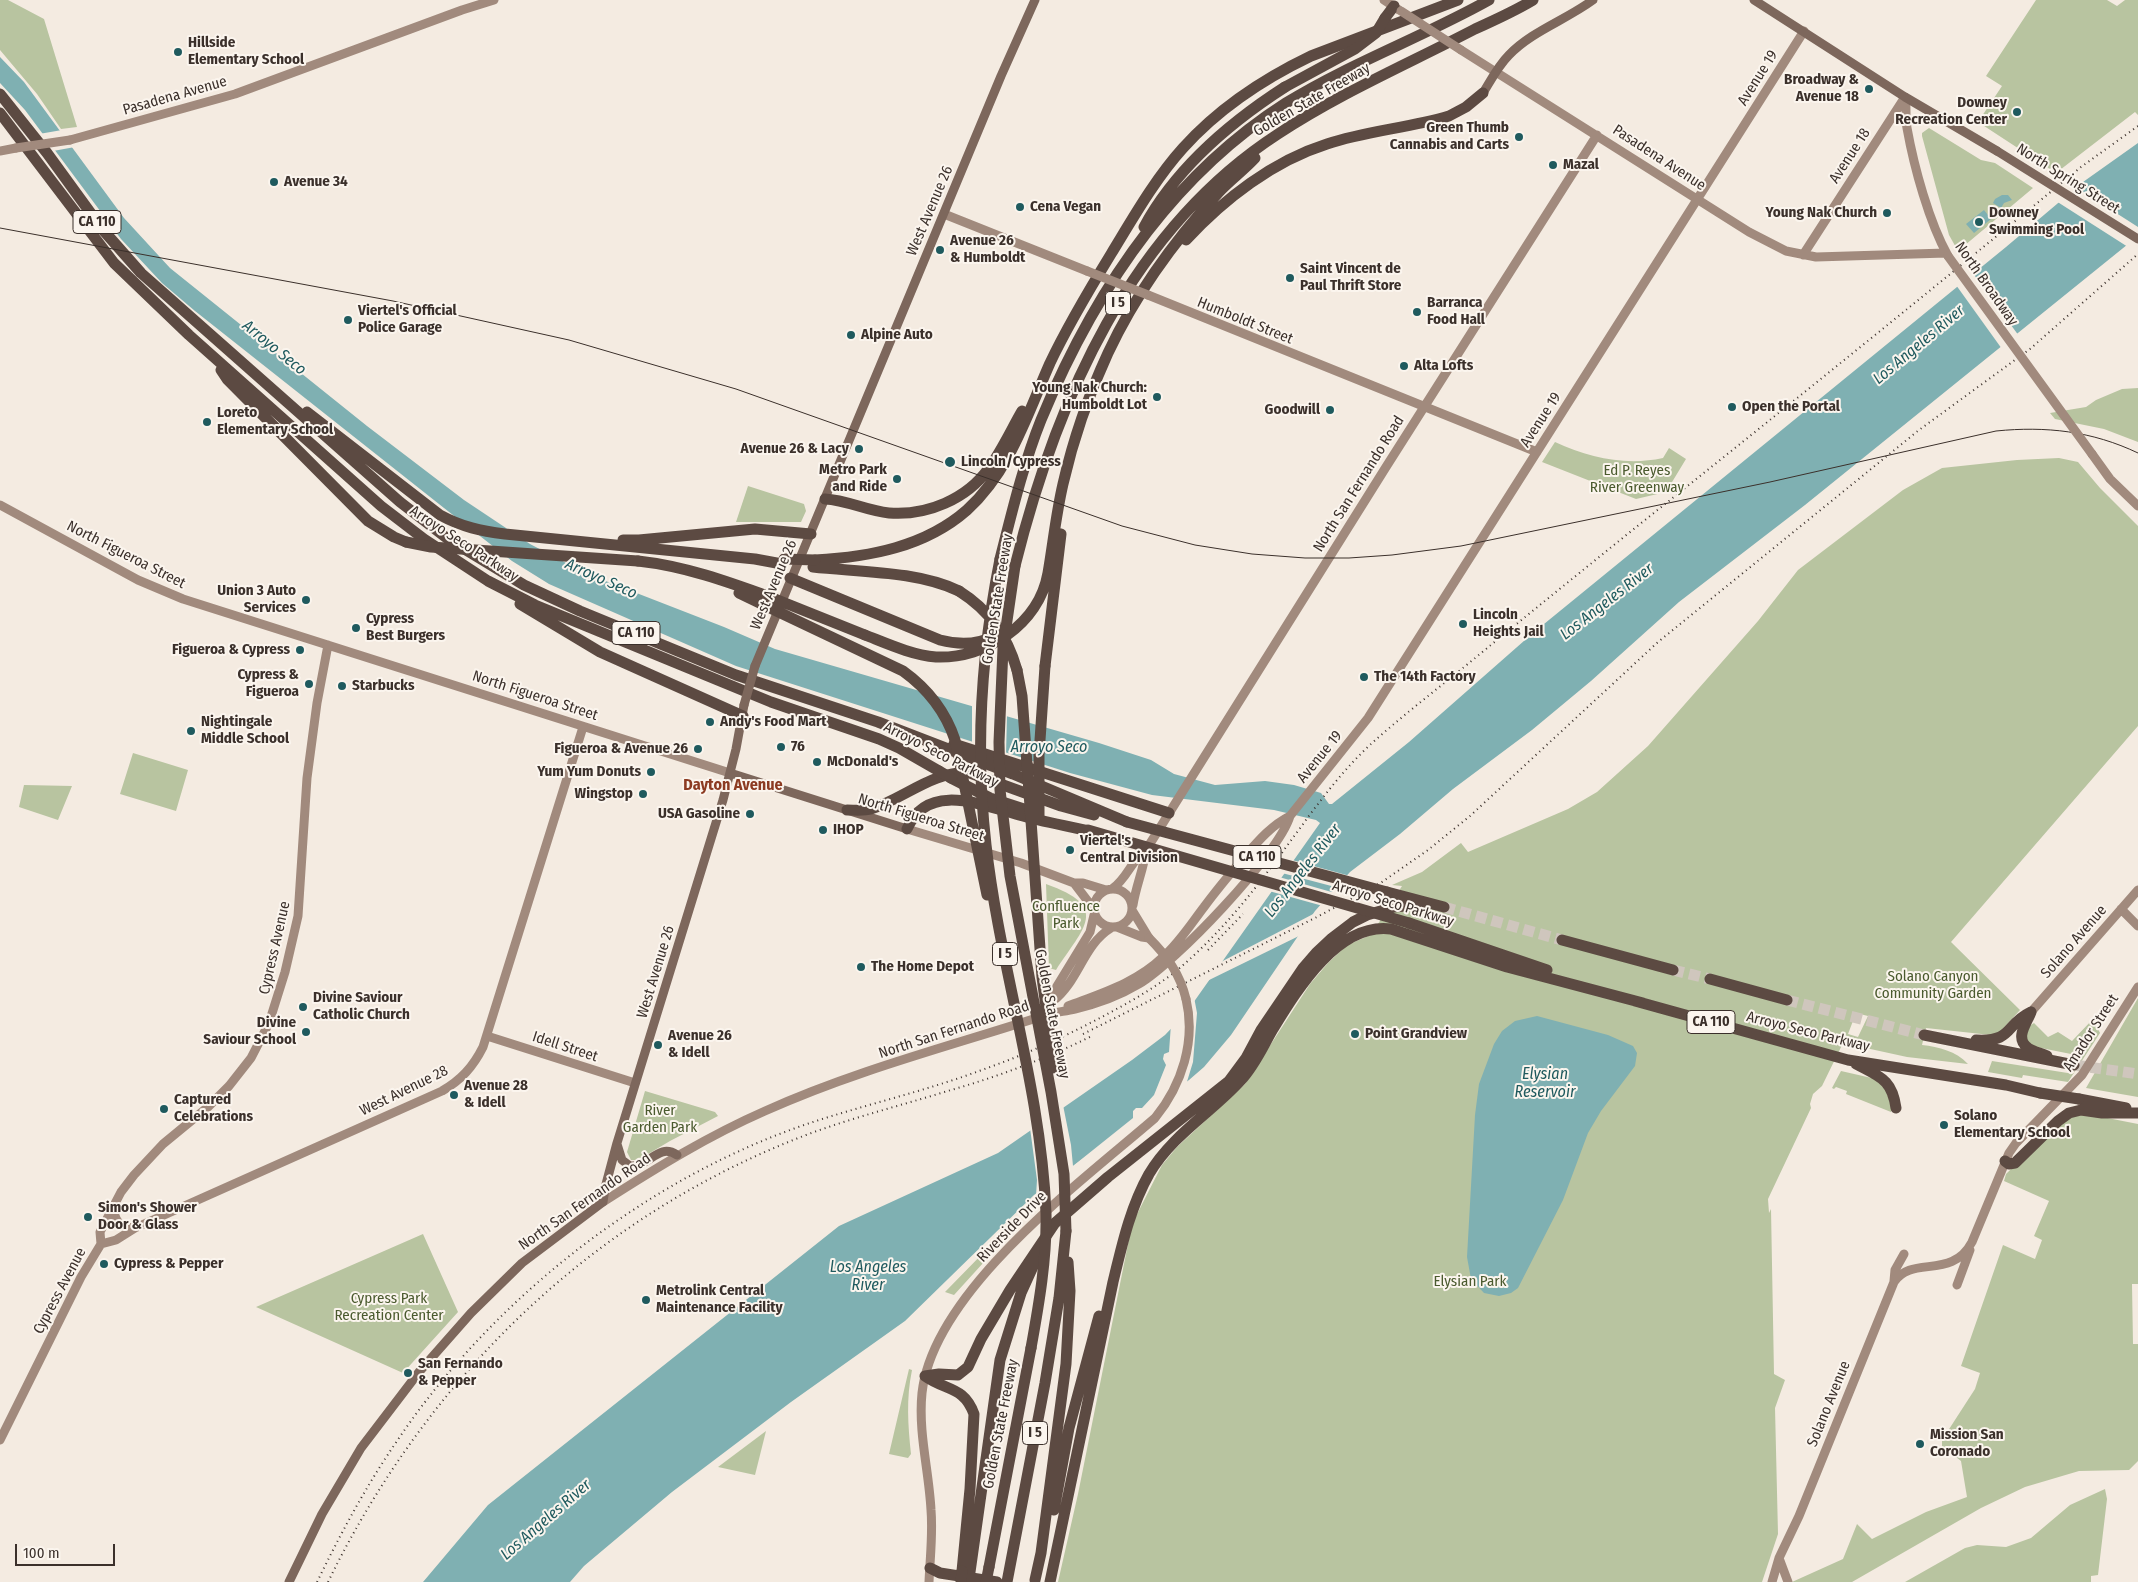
<!DOCTYPE html>
<html>
<head>
<meta charset="utf-8">
<style>
	body { margin:0 }
	#map { position:relative; width:2138px; height:1582px; overflow:hidden; background:#f4ebe1; font-family:"Fira Sans Condensed",sans-serif }
	canvas { display:block }
	.scale { position:absolute; left:15px; top:1544px; width:100px; height:22px; box-sizing:border-box; border:2px solid #3b302b; border-top:0; padding-left:6px; font-size:15px; line-height:18px; white-space:nowrap; color:#3b302b; -webkit-text-stroke:4px #fbf5ee; paint-order:stroke }
</style>
</head>
<body>
<div id="map">
<canvas width="2138" height="1582"></canvas>
<div class="scale">100 m</div>
</div>
<script>
const ctx = document.querySelector('canvas').getContext('2d');
ctx.lineJoin = 'round';
function fillPath(path, color) { ctx.fillStyle = color; ctx.fill(path, 'evenodd'); }
function trace(path, color, width, dash) { ctx.strokeStyle = color; ctx.lineWidth = width; ctx.lineCap = dash ? 'butt' : 'round'; ctx.setLineDash(dash || []); ctx.stroke(path); }
function drawText(font, color, halo, rows, align = 'center') {
  ctx.font = font + ' "Fira Sans Condensed",sans-serif'; ctx.lineWidth = 4; ctx.setLineDash([]); ctx.textBaseline = 'middle'; ctx.strokeStyle = halo; ctx.fillStyle = color; for (const [text, x, y, turn = 0] of rows) {
    ctx.save(); ctx.translate(x, y); ctx.rotate((+turn || 0) * Math.PI / 180); ctx.textAlign = isNaN(turn) ? turn : align; if (halo) ctx.strokeText(text, 0, 0); ctx.fillText(text, 0, 0); ctx.restore();
  }
}
fillPath(new Path2D(`
	M0,0H8L44,19L77,127L61,129L37,94L0,50Z
	M2036,0H2107L2117,6L2125,0H2138V115L2135,112L2056,173L1978,122L2002,86L1986,76Z
	M1929,128L1981,160L1995,163L2033,188L1958,251L1949,235L1922,136V133Z
	M2138,388V442L2104,429L2055,419L2050,413L2086,407L2096,400L2122,389Z
	M1555,442C1590,458 1626,466 1663,458L1669,448L1686,459L1666,492L1636,499L1542,462Z
	M2059,458L2078,462L2100,488L2138,526V726L1951,942L2020,1010L1999,1033L1991,1035L1926,1028L1922,1045C1939,1047 1956,1051 1968,1064L1907,1057L1843,1043L1822,1086L1813,1094L1810,1104L1811,1108L1768,1199L1769,1213L1771,1209L1774,1374L1785,1380L1775,1408L1778,1534L1762,1582H1058L1078,1494L1132,1224L1162,1165L1177,1147L1245,1084L1310,984L1328,963L1347,945L1371,935L1402,886L1392,885L1422,872L1461,843L1468,852L1568,809L1597,792L1648,746L1758,621L1798,570L1903,490L1942,468L2017,460ZM1856,1013L1868,1016L1858,1037L1848,1034Z
	M748,486L804,504L806,511L801,522H736Z
	M133,753L188,770L176,811L120,794Z
	M24,785L72,786L58,820L19,807Z
	M1046,884C1111,907 1084,927 1056,970L1049,968Z
	M2138,998V1097L2086,1088Z
	M2093,1019L2100,1033L2068,1082L2023,1075L2022,1078L1988,1072L1992,1061L2074,1074L2076,1055L2031,1046L2025,1039L2029,1023L2031,1025L2034,1023L2048,1037L2058,1032L2072,1041Z
	M1841,1071L1876,1079L1884,1085L1892,1107L1891,1112L1846,1094L1847,1091L1836,1087L1834,1089L1832,1088Z
	M645,1091L715,1112L718,1116L670,1141L638,1160H631L627,1152Z
	M2087,1114L2138,1124V1284H2132L2133,1344H2138V1461L2129,1470L2079,1471L2025,1487L1981,1508L1852,1582H1792L1843,1559L1857,1524L1872,1539L1926,1512L1967,1497L1961,1461L1942,1446V1440L1975,1389L1980,1373L1961,1366L2003,1245L2035,1259L2042,1240L2034,1236L2049,1201L2004,1181L2006,1174L2058,1123L2073,1115Z
	M423,1234L458,1312L403,1373L256,1307Z
	M989,1247L994,1251L954,1295L945,1292Z
	M909,1369L912,1370C906,1399 908,1425 911,1454L908,1458L889,1454Z
	M766,1431L755,1475L718,1467Z
	M2105,1489L2107,1499L2098,1575L2091,1576V1582H1905L1965,1548L1977,1545L2006,1547L2031,1538L2070,1505Z`), '#b8c4a0');
fillPath(new Path2D(`
	M0,57L24,82L124,218L170,268L367,426L464,500L530,544L570,565L603,580L724,627L775,649L1099,743L1151,760L1174,774L1215,785L1265,781L1294,785L1321,793L1329,804H1332L1409,742L1533,633L2006,247L2083,182L2138,143V236L1805,505L1679,602L1591,681L1532,730L1453,789L1400,834L1350,872L1315,911L1231,1035L1204,1067L1189,1080L1034,1195L905,1321L791,1402L672,1492L584,1566L570,1582H423L488,1505L839,1226L998,1153L1132,1060L1165,1035L1186,1013L1320,823L1316,820L1274,810L1152,795L1070,773L736,666L549,584L512,561L444,508L195,311L162,283L121,239L25,110L0,83Z
	M2002,195H2008L2012,200L2004,203L2001,208L1993,203L1995,199Z
	M1984,210L1991,219L1974,233L1966,224Z
	M1537,1016L1608,1035L1633,1046L1637,1053L1635,1066L1601,1111L1588,1133L1563,1200L1518,1288L1511,1293L1499,1296L1484,1293L1471,1279L1467,1257L1475,1115L1479,1084L1494,1044L1502,1031L1515,1021Z`), '#7fb0b2');
fillPath(new Path2D(`
	M62,130L75,147L53,151L39,134Z
	M2074,186L2138,227V239L2128,247L2056,201Z
	M1972,272L2019,336L2002,349L1956,285Z
	M972,705L1007,715L1006,755L972,744Z
	M1292,860L1350,876L1339,888L1282,873Z
	M1279,877L1335,893L1323,906L1269,891Z
	M1319,911L1303,934L1203,983L1217,964Z
	M1194,997L1197,1013L1193,1062L1186,1085L1036,1196L1037,1180L1030,1128L1063,1105L1071,1145L1073,1166L1133,1118V1111L1136,1108H1142L1154,1095L1166,1065L1163,1059L1164,1054L1169,1052L1171,1024L1184,1012Z`), '#f4ebe1');
trace(new Path2D(`
	M1444,907L1562,940
	M1673,970L1710,979
	M1787,1000L1924,1035
	M2074,1065L2138,1074`), '#cfc6bd', 11, [11, 5.5]);
trace(new Path2D(`
	M1384,0L1399,10
	M1461,50L1749,232L1786,251L1816,257L1946,253
	M1905,97C1907,107 1905,118 1907,128C1914,167 1929,222 1948,256
	M70,140L235,94L462,10L494,0
	M0,151L16,148
	M944,214L1087,271
	M1803,255L1905,97
	M1148,295L1537,452
	M2092,454L2110,479L2138,506
	M0,505L138,580L183,599L730,773
	M907,829L1021,863L1074,883H1083L1106,890
	M1074,883L1093,908
	M1094 908a19 19 0 1 1 38 0a19 19 0 1 1-38 0Z
	M1112,889C1128,878 1131,860 1146,850L1386,467L1597,135
	M1133,905C1136,886 1144,868 1146,850
	M2121,909L2138,926
	M1117,927L1142,937L1149,938L1132,910
	M1053,1001C1079,981 1083,945 1111,928
	M1068,1006C1102,993 1136,983 1163,957C1179,943 1191,924 1204,907C1217,889 1231,873 1245,856C1259,840 1272,825 1290,816
	M2031,1012L2138,890
	M1049,1014L1053,1001L1054,991L1090,932L1094,915
	M487,1036L635,1083
	M603,1202C656,1168 708,1136 765,1111C856,1070 954,1045 1049,1014C1057,1012 1066,1011 1075,1009C1097,1004 1119,996 1139,984C1175,963 1279,854 1290,816L1368,718L1804,31
	M113,1206C115,1222 119,1227 135,1228
	M101,1244L116,1240L135,1228L442,1091C461,1080 473,1067 483,1047L583,727
	M1894,1281L1895,1270L1904,1254
	M1957,1285L1970,1250
	M0,1440L81,1277L101,1244L100,1232L121,1192L134,1175L163,1144L208,1107L229,1086L251,1058L269,1023L285,972L298,916L307,778L317,703L328,645
	M1779,1558L1788,1582
	M929,1582C930,1558 933,1534 931,1510C929,1471 918,1432 922,1393C933,1291 1081,1182 1155,1118C1182,1085 1196,1041 1186,999
	M1772,1582L1779,1558L1799,1516L1894,1282C1912,1255 1952,1280 1972,1242L2009,1153L2016,1143L2082,1075L2138,987`), '#a18a7d', 9);
trace(new Path2D(`
	M1754,0L1905,97L1997,151
	M1483,93C1491,80 1498,66 1509,55C1532,31 1566,20 1593,0
	M755,666L1001,76L1035,0
	M730,773L907,829
	M617,1144L622,1160L630,1166C649,1168 658,1142 677,1155
	M289,1582L322,1514L361,1448L419,1372L471,1313L522,1263L603,1202L605,1188L617,1143L723,800L736,749L744,705`), '#7d675c', 9);
trace(new Path2D(`
	M1385,18L1394,6
	M0,94L47,153L103,230L141,273L400,502L448,539L524,585L580,611L736,675L878,722L1013,774L1127,822
	M0,113L114,263L189,335L381,506L424,539L488,581L535,605L771,702L879,739L899,748L939,771
	M1144,227C1176,168 1229,123 1285,87
	M1186,240C1224,199 1273,161 1327,144C1366,131 1409,128 1449,116L1466,107L1483,93
	M221,370L227,379L368,521L394,537L406,542
	M307,412L440,515C462,527 481,531 505,534L755,559L782,564
	M825,499C847,500 867,511 889,513C927,516 967,499 989,468C1002,450 1011,430 1022,411
	M623,540H639L755,529L811,534
	M1000,559C1012,512 1023,465 1041,420C1093,294 1170,177 1286,103C1351,63 1423,37 1489,0
	M815,560C869,557 925,547 967,510C1010,471 1027,415 1050,363C1068,325 1089,290 1111,254C1133,218 1155,179 1183,148C1219,108 1263,79 1311,56L1458,0
	M638,561C684,566 726,581 770,597
	M1015,566C1056,401 1130,230 1278,134C1340,93 1410,63 1475,29C1495,20 1515,11 1533,0
	M813,567C859,572 918,571 959,591
	M790,578L940,640C959,645 977,645 994,636
	M739,593L766,606
	M520,604L600,652L743,716
	M865,635C888,644 912,655 936,657C986,659 1039,624 1048,573C1053,544 1056,514 1063,484C1073,440 1089,394 1108,353C1136,293 1175,240 1219,192C1230,180 1244,170 1255,158
	M1045,666L1061,534
	M1017,670L1022,696L1027,764
	M954,744L1169,813
	M951,778L990,798L1027,810
	M847,810C855,810 864,811 871,809C904,799 933,770 970,773L1061,806L1094,815
	M907,829C927,781 982,805 1019,815C1043,822 1069,826 1094,832
	M1088,830L1119,839
	M1387,892L1444,907
	M1409,923L1547,970
	M1562,940L1673,970
	M1710,979L1787,1000
	M1635,1001L1848,1060L2006,1085L2040,1093
	M2031,1012C2027,1023 2014,1038 2028,1048C2034,1052 2041,1053 2047,1056
	M1924,1035L2074,1065
	M1976,1040C2014,1042 2004,1025 2031,1012
	M1856,1064C1880,1077 1892,1079 1896,1108
	M2079,1099L2126,1108
	M2005,1161L2009,1164L2015,1163L2058,1121L2069,1113L2081,1110L2102,1113H2138
	M925,1376L939,1374L958,1375L968,1367L981,1339L1010,1290L1055,1223L1108,1177L1229,1081L1246,1058L1261,1030L1303,968L1316,953L1332,938L1353,922L1367,915L1394,907L1429,904
	M925,1376C946,1391 964,1386 974,1414L970,1489L962,1571
	M1054,1510L1069,1428L1099,1316
	M989,1567L1031,1348
	M930,1568L940,1573L997,1582
	M970,1572L1000,1360L1021,1293L1036,1260
	M1035,1580L1041,1553L1066,1364L1070,1291L1068,1262
	M1007,1582L1045,1383L1059,1298L1066,1231
	M1050,1582L1113,1282C1122,1245 1130,1208 1149,1174C1172,1135 1211,1113 1241,1080C1255,1065 1263,1046 1273,1029C1297,990 1338,922 1391,929L1507,967L1643,1003`), '#5c4a42', 11);
trace(new Path2D(`
	M0,228L393,301L569,340L736,389L1122,526L1195,545L1252,554L1305,558H1349L1392,555L1461,546L1770,482L1996,431C2046,426 2092,431 2138,453`), '#3b302b', 1);
trace(new Path2D(`
	M1208,950L1243,914
	M1083,1034L1317,917L1382,882L1428,850L1470,816L1658,642L1919,430L2030,349L2138,254
	M317,1582C341,1533 366,1486 397,1441C493,1298 649,1176 813,1122C868,1104 925,1091 979,1071C1019,1057 1058,1040 1096,1020C1123,1006 1150,991 1175,972C1210,943 1242,906 1269,870C1302,827 1331,781 1371,744C1402,716 1436,690 1469,663C1526,616 1583,570 1640,524C1788,406 1935,287 2081,167L2138,126
	M328,1582C428,1377 592,1217 806,1135C854,1117 903,1105 951,1090C1000,1076 1047,1058 1092,1036`), '#3b302b', 2, [1, 4]);
trace(new Path2D(`
	M1401,11L1461,50
	M16,148L70,140
	M1948,256L2092,454
	M1087,271L1148,295
	M1149,938C1167,956 1180,974 1186,999`), '#a18a7d', 9);
trace(new Path2D(`
	M1997,151L2138,239
	M744,705L755,666`), '#7d675c', 9);
trace(new Path2D(`
	M1285,87L1355,49L1376,33L1385,18
	M406,542L431,547L638,561
	M784,559L815,560
	M1000,559C981,654 975,749 986,845C1000,969 1041,1088 1046,1213C1047,1258 1039,1304 1031,1348
	M1015,566L1003,648L999,742L1000,790L1010,876L1051,1092L1064,1174L1066,1231
	M959,591C989,610 1007,635 1017,670
	M770,597L865,635
	M766,606L903,671C928,689 945,710 955,740L987,895
	M1027,764L1042,977L1054,1068
	M939,771L951,778
	M1039,816V755L1045,666
	M1127,822L1387,892
	M1119,839L1409,923
	M2040,1093L2079,1099
	M961,1582L962,1571
	M986,1582L989,1567`), '#5c4a42', 11);
for (const [x, y, r, color] of [
	[178,52,5,"#1f5a5e"],
	[1869,89,5,"#1f5a5e"],
	[2017,112,5,"#1f5a5e"],
	[1519,137,5,"#1f5a5e"],
	[1553,165,5,"#1f5a5e"],
	[274,182,5,"#1f5a5e"],
	[1020,207,5,"#1f5a5e"],
	[1887,213,5,"#1f5a5e"],
	[1979,222,5,"#1f5a5e"],
	[940,250,5,"#1f5a5e"],
	[1290,278,5,"#1f5a5e"],
	[1417,312,5,"#1f5a5e"],
	[348,320,5,"#1f5a5e"],
	[851,335,5,"#1f5a5e"],
	[1404,366,5,"#1f5a5e"],
	[1157,397,5,"#1f5a5e"],
	[1732,407,5,"#1f5a5e"],
	[1330,410,5,"#1f5a5e"],
	[207,422,5,"#1f5a5e"],
	[859,449,5,"#1f5a5e"],
	[950,462,6,"#1f5a5e"],
	[897,479,5,"#1f5a5e"],
	[306,600,5,"#1f5a5e"],
	[1463,624,5,"#1f5a5e"],
	[356,628,5,"#1f5a5e"],
	[300,650,5,"#1f5a5e"],
	[1364,677,5,"#1f5a5e"],
	[309,684,5,"#1f5a5e"],
	[342,686,5,"#1f5a5e"],
	[710,722,5,"#1f5a5e"],
	[191,731,5,"#1f5a5e"],
	[781,747,5,"#1f5a5e"],
	[698,749,5,"#1f5a5e"],
	[817,762,5,"#1f5a5e"],
	[651,772,5,"#1f5a5e"],
	[643,794,5,"#1f5a5e"],
	[750,814,5,"#1f5a5e"],
	[823,830,5,"#1f5a5e"],
	[1070,850,5,"#1f5a5e"],
	[861,967,5,"#1f5a5e"],
	[303,1007,5,"#1f5a5e"],
	[306,1032,5,"#1f5a5e"],
	[1355,1034,5,"#1f5a5e"],
	[658,1045,5,"#1f5a5e"],
	[454,1095,5,"#1f5a5e"],
	[164,1109,5,"#1f5a5e"],
	[1944,1125,5,"#1f5a5e"],
	[88,1217,5,"#1f5a5e"],
	[104,1264,5,"#1f5a5e"],
	[646,1300,5,"#1f5a5e"],
	[408,1373,5,"#1f5a5e"],
	[1920,1444,5,"#1f5a5e"]
]) { const dot = new Path2D(); dot.arc(x, y, r, 0, 2 * Math.PI); ctx.fillStyle = color; ctx.fill(dot); trace(dot, '#fbf5ee', 2); }
for (const [x, y, w] of [
	[97,222,48],
	[1118,303,25],
	[636,633,48],
	[1257,857,48],
	[1005,954,25],
	[1711,1022,48],
	[1035,1433,25]
]) { const box = new Path2D(); box.roundRect(x - w / 2, y - 11.5, w, 23, 4); ctx.fillStyle = '#fbf5ee'; ctx.fill(box); trace(box, '#3b302b', 1); }
drawText('bold 14px', '#3b302b', null, [
	["CA 110",97,222],
	["I 5",1118,303],
	["CA 110",636,633],
	["CA 110",1257,857],
	["I 5",1005,954],
	["CA 110",1711,1022],
	["I 5",1035,1433]
]);
drawText('bold 15px', '#3b302b', '#fbf5ee', [
	["Hillside",188,43],
	["Elementary School",188,60],
	["Broadway &",1859,80,"right"],
	["Avenue 18",1859,97,"right"],
	["Downey",2007,103,"right"],
	["Recreation Center",2007,120,"right"],
	["Green Thumb",1509,128,"right"],
	["Cannabis and Carts",1509,145,"right"],
	["Mazal",1563,165],
	["Avenue 34",284,182],
	["Cena Vegan",1030,207],
	["Young Nak Church",1877,213,"right"],
	["Downey",1989,213],
	["Swimming Pool",1989,230],
	["Avenue 26",950,241],
	["& Humboldt",950,258],
	["Saint Vincent de",1300,269],
	["Paul Thrift Store",1300,286],
	["Barranca",1427,303],
	["Food Hall",1427,320],
	["Viertel's Official",358,311],
	["Police Garage",358,328],
	["Alpine Auto",861,335],
	["Alta Lofts",1414,366],
	["Young Nak Church:",1147,388,"right"],
	["Humboldt Lot",1147,405,"right"],
	["Open the Portal",1742,407],
	["Goodwill",1320,410,"right"],
	["Loreto",217,413],
	["Elementary School",217,430],
	["Avenue 26 & Lacy",849,449,"right"],
	["Lincoln/Cypress",961,462],
	["Metro Park",887,470,"right"],
	["and Ride",887,487,"right"],
	["Union 3 Auto",296,591,"right"],
	["Services",296,608,"right"],
	["Lincoln",1473,615],
	["Heights Jail",1473,632],
	["Cypress",366,619],
	["Best Burgers",366,636],
	["Figueroa & Cypress",290,650,"right"],
	["Cypress &",299,675,"right"],
	["Figueroa",299,692,"right"],
	["The 14th Factory",1374,677],
	["Starbucks",352,686],
	["Nightingale",201,722],
	["Middle School",201,739],
	["Andy's Food Mart",720,722],
	["76",791,747],
	["Figueroa & Avenue 26",688,749,"right"],
	["McDonald's",827,762],
	["Yum Yum Donuts",641,772,"right"],
	["Wingstop",633,794,"right"],
	["USA Gasoline",740,814,"right"],
	["IHOP",833,830],
	["Viertel's",1080,841],
	["Central Division",1080,858],
	["The Home Depot",871,967],
	["Divine Saviour",313,998],
	["Catholic Church",313,1015],
	["Divine",296,1023,"right"],
	["Saviour School",296,1040,"right"],
	["Point Grandview",1365,1034],
	["Avenue 26",668,1036],
	["& Idell",668,1053],
	["Avenue 28",464,1086],
	["& Idell",464,1103],
	["Captured",174,1100],
	["Celebrations",174,1117],
	["Solano",1954,1116],
	["Elementary School",1954,1133],
	["Simon's Shower",98,1208],
	["Door & Glass",98,1225],
	["Cypress & Pepper",114,1264],
	["Metrolink Central",656,1291],
	["Maintenance Facility",656,1308],
	["San Fernando",418,1364],
	["& Pepper",418,1381],
	["Mission San",1930,1435],
	["Coronado",1930,1452]
], 'left');
drawText('15px', '#3b302b', '#fbf5ee', [
	["Avenue 19",1758,78,-58],
	["Pasadena Avenue",175,96,-16],
	["Golden State Freeway",1312,100,-30],
	["Avenue 18",1850,156,-57],
	["Pasadena Avenue",1659,158,33],
	["North Spring Street",2068,179,32],
	["West Avenue 26",930,211,-67],
	["North Broadway",1986,284,55],
	["Humboldt Street",1245,321,22],
	["Avenue 19",1541,420,-57],
	["North San Fernando Road",1359,484,-58],
	["Arroyo Seco Parkway",464,544,33],
	["North Figueroa Street",126,555,27],
	["West Avenue 26",774,585,-67],
	["Golden State Freeway",998,599,-81],
	["North Figueroa Street",535,696,18],
	["Arroyo Seco Parkway",941,755,27],
	["Avenue 19",1320,757,-51],
	["North Figueroa Street",921,818,17],
	["Arroyo Seco Parkway",1393,904,17],
	["Solano Avenue",2074,942,-49],
	["Cypress Avenue",275,948,-77],
	["West Avenue 26",656,972,-73],
	["Golden State Freeway",1052,1014,79],
	["North San Fernando Road",954,1030,-18],
	["Arroyo Seco Parkway",1808,1032,14],
	["Amador Street",2091,1033,-57],
	["Idell Street",565,1047,18],
	["West Avenue 28",404,1091,-26],
	["North San Fernando Road",585,1202,-35],
	["Riverside Drive",1012,1227,-46],
	["Cypress Avenue",60,1291,-62],
	["Solano Avenue",1829,1404,-68],
	["Golden State Freeway",1001,1424,-79]
]);
drawText('15px', '#4a5a2e', '#fbf5ee', [
	["Ed P. Reyes",1637,471],
	["River Greenway",1637,488],
	["Confluence",1066,907],
	["Park",1066,924],
	["Solano Canyon",1933,977],
	["Community Garden",1933,994],
	["River",660,1111],
	["Garden Park",660,1128],
	["Elysian Park",1470,1282],
	["Cypress Park",389,1299],
	["Recreation Center",389,1316]
]);
drawText('italic 16px', '#1f5a5e', '#fbf5ee', [
	["Los Angeles River",1919,345,-40],
	["Arroyo Seco",274,348,39],
	["Arroyo Seco",601,579,24],
	["Los Angeles River",1607,602,-38],
	["Arroyo Seco",1049,748],
	["Los Angeles River",1303,871,-52],
	["Elysian",1545,1075],
	["Reservoir",1545,1093],
	["Los Angeles",868,1268],
	["River",868,1286],
	["Los Angeles River",546,1520,-41]
]);
drawText('bold 16px', '#8c3b22', '#fbf5ee', [
	["Dayton Avenue",733,786]
]);
</script>
</body>
</html>
